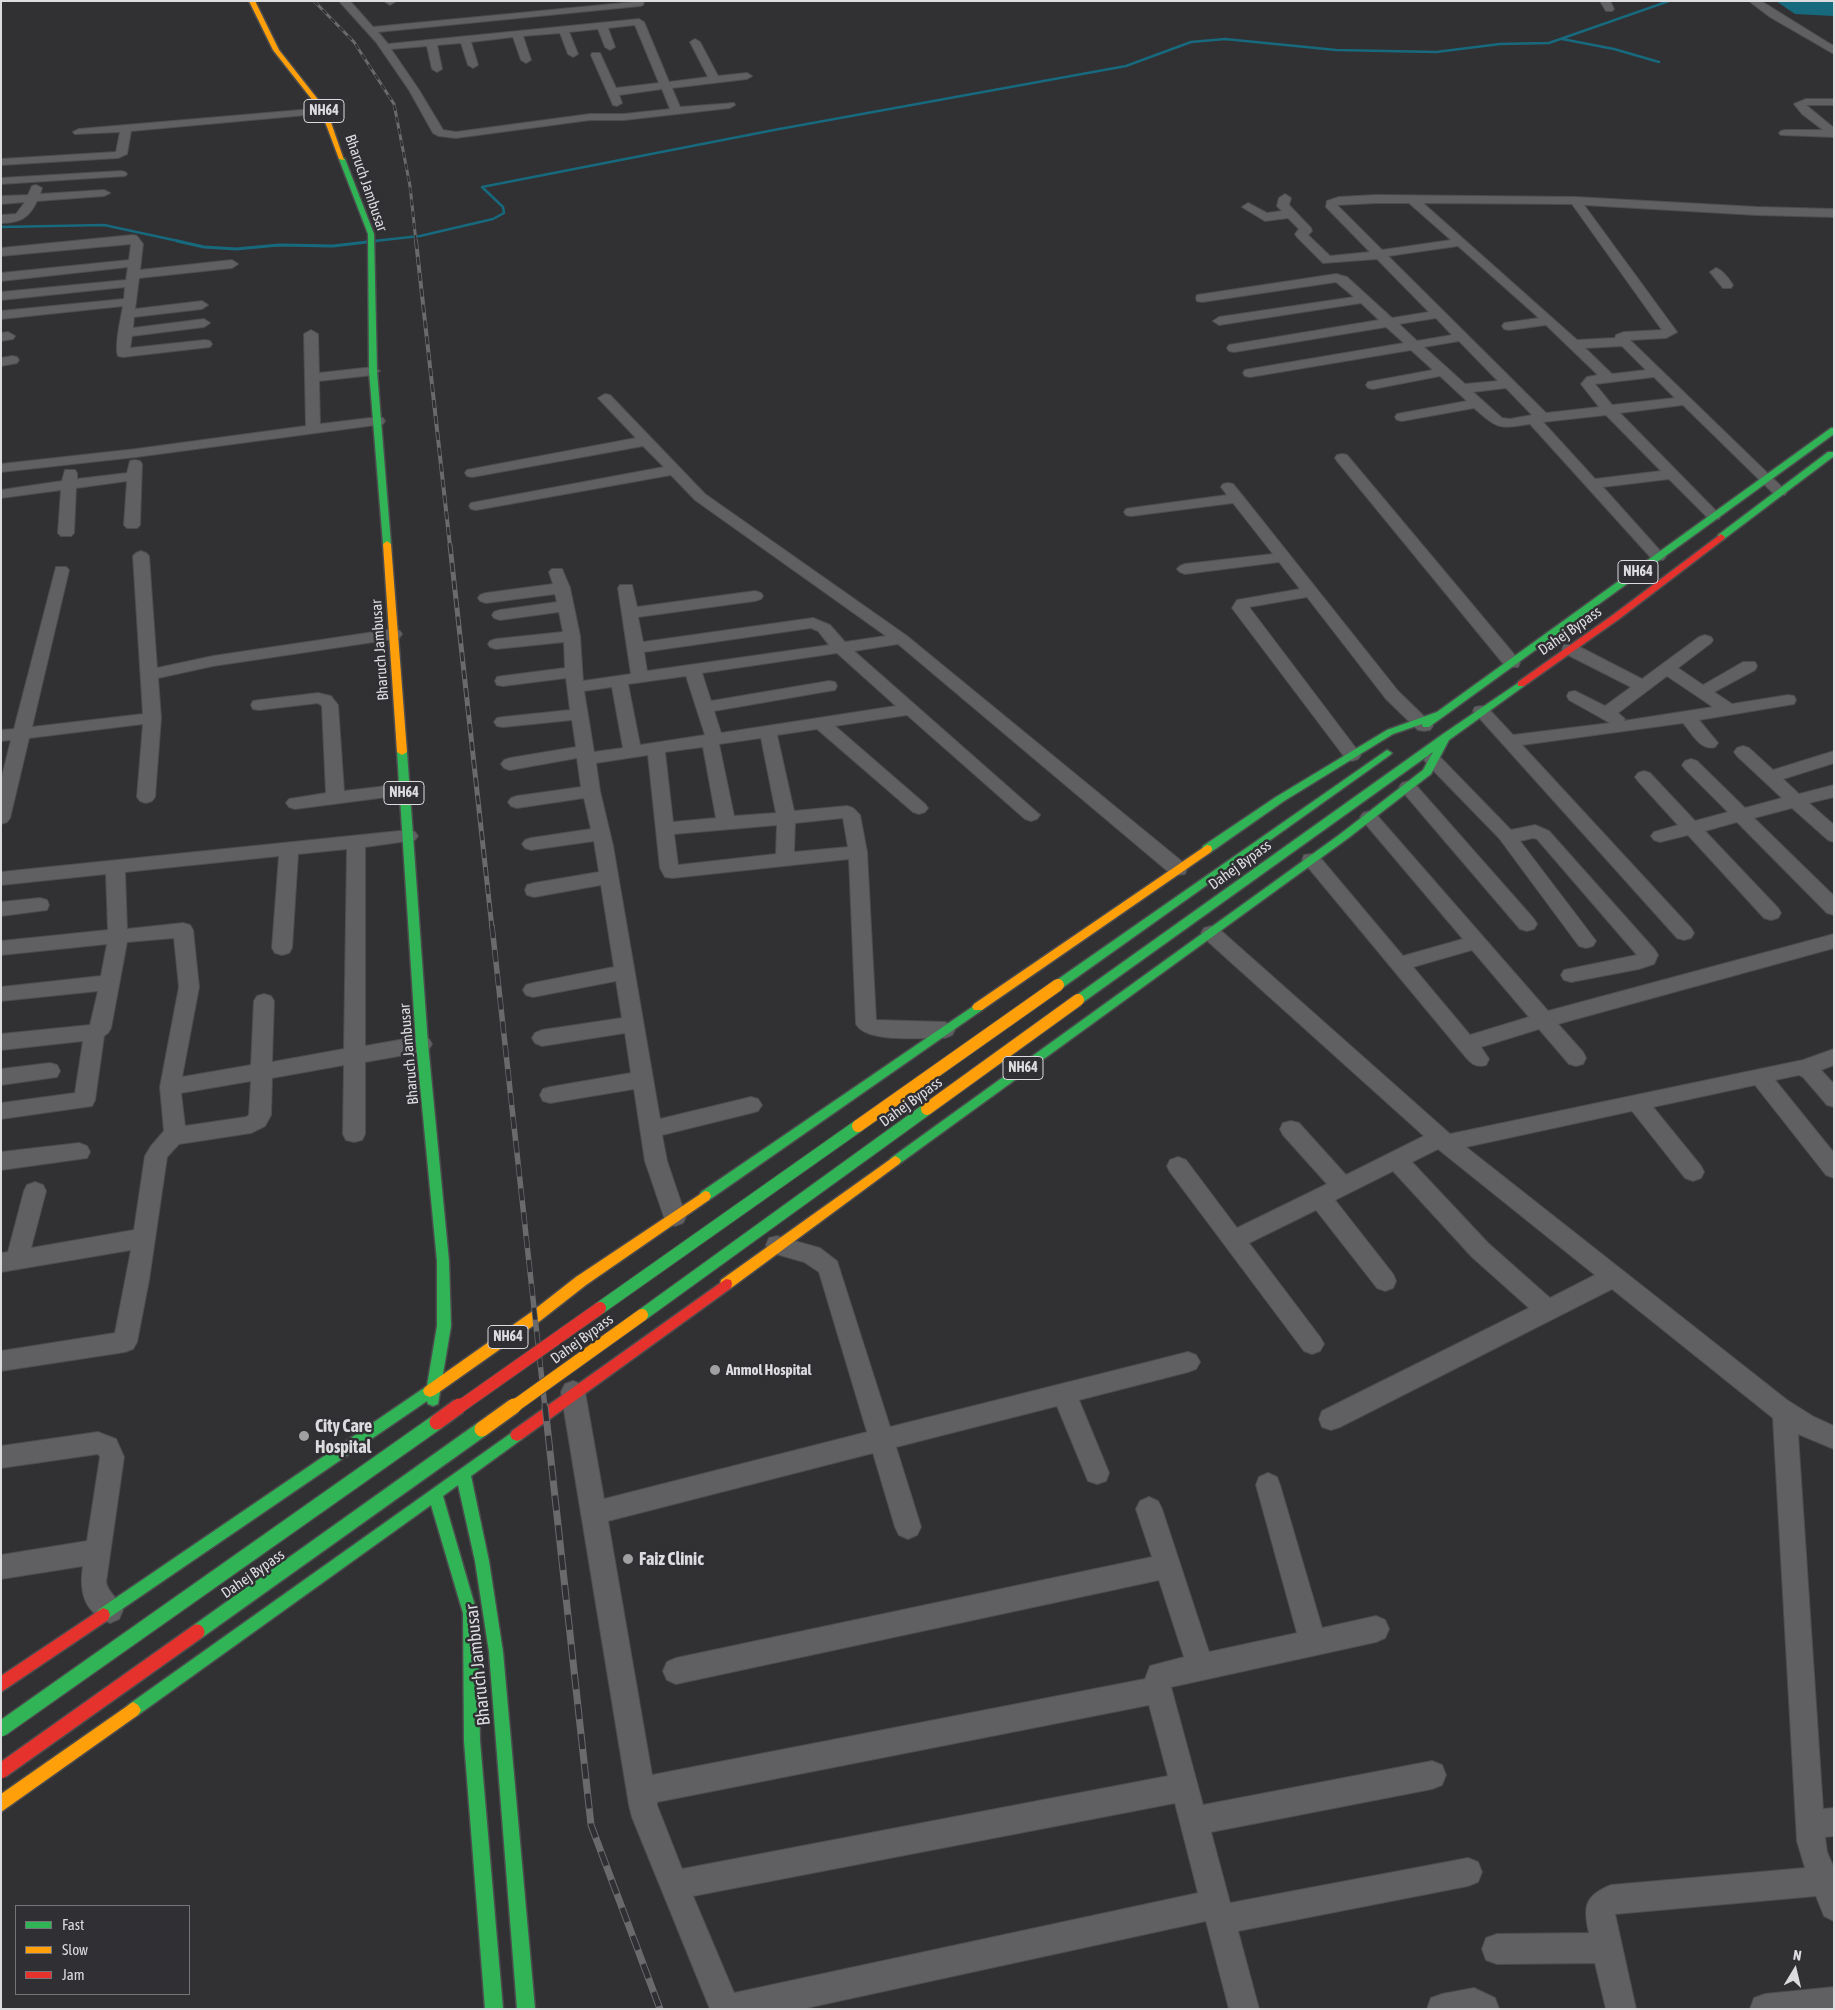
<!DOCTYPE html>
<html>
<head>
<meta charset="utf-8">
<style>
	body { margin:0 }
	#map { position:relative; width:1835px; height:2010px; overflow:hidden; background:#313133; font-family:"Asap Condensed",sans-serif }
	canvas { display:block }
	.frame { position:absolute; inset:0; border:2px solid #dcdcdf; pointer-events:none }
	.legend { position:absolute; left:15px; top:1905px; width:175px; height:90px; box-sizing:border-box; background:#303034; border:1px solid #757578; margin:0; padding:6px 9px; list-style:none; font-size:15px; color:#dcdcdf }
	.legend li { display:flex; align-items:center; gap:10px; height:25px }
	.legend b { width:25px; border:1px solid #757578 }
	.north { position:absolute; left:1770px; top:1945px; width:50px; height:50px; -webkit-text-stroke:4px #303034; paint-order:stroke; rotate:9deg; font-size:14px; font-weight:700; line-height:20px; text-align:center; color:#dcdcdf }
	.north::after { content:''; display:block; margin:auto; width:18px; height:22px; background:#dcdcdf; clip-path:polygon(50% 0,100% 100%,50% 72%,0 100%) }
</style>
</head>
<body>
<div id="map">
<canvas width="1835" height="2010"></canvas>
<div class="frame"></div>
<ul class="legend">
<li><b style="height:6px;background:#30b455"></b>Fast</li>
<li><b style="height:6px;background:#ff9f0a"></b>Slow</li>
<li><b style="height:6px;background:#e5322d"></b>Jam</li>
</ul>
<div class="north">N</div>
</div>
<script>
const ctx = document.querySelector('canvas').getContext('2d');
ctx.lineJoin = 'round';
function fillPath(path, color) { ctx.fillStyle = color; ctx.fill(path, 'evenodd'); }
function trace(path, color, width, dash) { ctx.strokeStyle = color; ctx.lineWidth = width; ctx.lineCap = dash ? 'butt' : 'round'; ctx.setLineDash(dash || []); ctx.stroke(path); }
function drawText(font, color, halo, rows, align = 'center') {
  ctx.font = font + ' "Asap Condensed",sans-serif'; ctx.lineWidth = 5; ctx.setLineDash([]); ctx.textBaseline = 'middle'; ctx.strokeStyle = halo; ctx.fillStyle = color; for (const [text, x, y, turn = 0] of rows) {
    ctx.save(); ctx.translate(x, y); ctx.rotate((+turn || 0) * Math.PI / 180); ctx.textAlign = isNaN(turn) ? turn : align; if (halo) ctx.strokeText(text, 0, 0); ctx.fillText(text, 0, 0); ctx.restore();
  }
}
fillPath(new Path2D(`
	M1776,1H1834V16L1795,14Z`), '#17697d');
trace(new Path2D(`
	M1562,39L1614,49L1659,62
	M1,227L104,225L183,242
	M365,242L420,236L493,219L504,213L503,207L482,187L774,130L1126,66L1191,42L1225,39L1336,50L1436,52L1500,44L1549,43L1669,1`), '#17697d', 2.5);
trace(new Path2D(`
	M177,241L204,247L236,249L279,245L333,246L376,241`), '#17697d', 3);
const street = new Path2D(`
	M339,1H350L373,27L644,1L643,5L640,6L378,32L388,44L639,19L644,22L669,82L708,77L690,42L695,39L700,42L718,76L747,73L752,76L747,79L672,88L680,107L734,103L735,105L730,108L624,120H590L456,138L439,136L433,133L409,90L376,42ZM635,25L659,83L616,88L600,53H592L591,55L613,105L617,106L622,103L619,95L662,89L670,109L624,114H590L456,132L443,130L419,90L391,49L427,46L432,69L437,72L442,69L437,45L461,43L468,65L473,68L478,65L471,42L513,37L521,60L526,63L531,60L523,36L560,33L568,54L573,57L578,54L569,32L598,29L605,47L610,50L615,47L608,28Z
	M384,1H394L395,2L390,5Z
	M1600,1H1610L1614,9L1612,11H1606Z
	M1749,1H1761L1827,42L1834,46V54L1770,17Z
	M1806,99H1834V105H1806L1834,128V137L1781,135L1779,133L1781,131L1785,130H1823L1802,114L1794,104Z
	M324,108L328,109L329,111L328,113L131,131L127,154L118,158L1,165V159L116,152L120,132L75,134L73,132L79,129Z
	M121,171L125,172L127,174L125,176L1,184V178Z
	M36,185L42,188L40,194L104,190L110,193L104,196L37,201C29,218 20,223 1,223V215L16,214L25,202L1,204V196L28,195L32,186Z
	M1285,194L1291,198L1289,205L1311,228L1312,231L1308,235L1330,256L1370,252L1326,207L1327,201L1339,197L1376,195L1575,197L1757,207L1834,209V217L1757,215L1584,205L1677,332L1666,338L1630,340L1787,492L1785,495H1775L1683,405L1620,413L1721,516L1719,519H1709L1669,479L1603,487L1663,554L1666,557L1663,560H1653L1530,424C1498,429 1498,429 1474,408L1402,421L1397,420L1395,417L1397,414L1467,401L1440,376L1373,389L1368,388L1366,385L1368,382L1433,370L1411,350L1250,377L1245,376L1243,373L1245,370L1250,369L1404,343L1386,327L1234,352L1229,351L1227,348L1229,345L1379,320L1361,303L1219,325L1213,321L1219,317L1354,297L1336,282L1202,302L1197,301L1196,298L1197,295L1336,274L1347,277L1392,318L1429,312L1377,259L1323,263L1297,237L1295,234L1299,229L1288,218L1265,221L1242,207L1248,203L1267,213L1282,211L1277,206L1279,198ZM1376,203H1409L1451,240L1382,250L1337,205ZM1423,203L1572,204L1662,330L1624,332L1616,335L1615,338L1577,340ZM1458,246L1539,318L1504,323L1502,326L1504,329L1509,330L1546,325L1598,375L1587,377L1581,384L1599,407L1546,413L1388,256ZM1436,318L1452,335L1417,341L1399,324ZM1459,341L1498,381L1465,384L1424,347ZM1622,346L1646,370L1612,374L1585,348ZM1654,377L1675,398L1612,405L1595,384ZM1506,388L1532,415L1510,419L1502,418L1473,392ZM1606,415L1661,471L1595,479L1543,422Z
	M133,235L137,236L143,244L140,270L232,260L238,264L232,268L139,278L135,309L202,301L208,305L202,309L134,317L133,328L204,319L210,323L204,327L132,336L130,348L205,340L210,341L212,344L210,347L123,357L118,356C114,346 121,318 123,306L1,319V311L124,299L125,287L1,300V292L126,280L128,267L1,281V273L129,260L131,244L1,256V248Z
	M1716,268C1723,270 1729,279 1733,285L1731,288H1723L1710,272Z
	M311,330L318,334L319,373L373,367L380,371L373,375L319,381L320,424L378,417L383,418L385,421L383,424L136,457L1,472V464L136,449L306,426L304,334Z
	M8,332L15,336L13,339L1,341V333Z
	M12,356L17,357L19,360L17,363L1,366V358Z
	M605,394L610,395L705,494L907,636L1185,864L1187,869L1185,874L1178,875L1171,874L898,644L854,651L1040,815L1037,819L1031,821L1025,819L907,715L835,726L925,804L928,808L925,812L919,814L913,812L817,729L777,735L794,811L847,806L853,808L860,815L867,852L876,1020L945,1022L952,1025L955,1030L952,1035L945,1038C924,1037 867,1044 856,1024L849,859L672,878L665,877L660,868L648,755L596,763L600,791L613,846L660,1119L751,1097L758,1099L762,1105L758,1111L751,1113L662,1135L667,1161L686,1217L683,1223L675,1226L667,1223L664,1217L645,1161L634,1089L550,1103L543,1101L540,1095L543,1089L550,1087L631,1073L625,1033L542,1046L535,1043L532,1038L535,1033L542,1030L622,1018L616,981L533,997L526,995L523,990L526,985L533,983L614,967L601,885L534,897L527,895L525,890L527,885L534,883L599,872L594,841L531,850L525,848L522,844L525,840L531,838L591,829L584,798L517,808L511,806L508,802L511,798L517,796L581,787L577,758L510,770L504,768L501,764L504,760L510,758L576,747L572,720L503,727L497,726L494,722L497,718L503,717L570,710L566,678L503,686L497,685L495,681L497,677L503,676L565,668L564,642L496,649L490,647L488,644L490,641L496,639L563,632L559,612L500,620L494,618L492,615L494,612L500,610L557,602L555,594L486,603L480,601L478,598L480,595L486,593L553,584L549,572L552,569H562L570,588L580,636L583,681L631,674L618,588L620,585H632L637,607L755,591L761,593L763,596L761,599L755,601L638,617L643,642L813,618L830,625L845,642L886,636L695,500L671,475L476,510L471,509L469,506L471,503L476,502L664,467L643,446L472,477L467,476L465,473L467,470L472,469L636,438L598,398ZM811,628L818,631L829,645L647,671L644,652ZM837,653L896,706L721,733L714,711L829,691L835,690L837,686L835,682L829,681L711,701L702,673ZM686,676L705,735L640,745L628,684ZM612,687L623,748L594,752L584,691ZM761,738L776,813L734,816L719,744ZM703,747L716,818L673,822L665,752ZM843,818L848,847L794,852L795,823ZM777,825L776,854L678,865L674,834Z
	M1342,454L1347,455L1518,659L1520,663L1518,667H1506L1337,461L1335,458L1337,455Z
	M135,460L140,461L142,464L140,525L137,528H127L124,525L127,481L76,488L74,533L71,536H61L58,533L61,490L1,498V490L62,481L65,470H75L77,473V479L127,473L130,461Z
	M1228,483L1233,484L1242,495L1398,691L1430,722L1433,726L1430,730L1424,731L1418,730L1386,699L1307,597L1249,607L1361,755L1358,759L1352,761L1346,759L1232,608L1237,600L1300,589L1279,562L1185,574L1180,572L1177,569L1180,566L1185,564L1273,554L1233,503L1131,516L1126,515L1124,512L1126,509L1131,508L1227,495L1221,487L1223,484Z
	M141,551L146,553L149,556L157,668L213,656L394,629L400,631L402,634L400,637L394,639L213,666L158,678L161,718L155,797L152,801L146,803L140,801L137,797L143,724L29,738L10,818L7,822L1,824V780L11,740L1,741V730L14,729L56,567H66L69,570L32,727L143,714L133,556L136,553Z
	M1705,635L1711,637L1713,640L1711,643L1678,668L1703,685L1743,662H1755L1757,666L1755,670L1714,692L1732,704L1788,695L1794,696L1796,700L1794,704L1699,720L1718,743L1715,747C1700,751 1692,733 1683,723L1522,745L1691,928L1694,933L1691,938L1684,940L1677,938L1473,711L1475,707L1481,706L1487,707L1513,735L1610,723L1569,700L1567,696L1569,692L1575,691L1605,706L1631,687L1564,653L1562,649L1564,645H1576L1642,679L1699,637ZM1667,676L1713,707L1623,721L1625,719L1618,713Z
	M318,693L331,696L338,705L344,791L404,784L410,786L413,790L410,794L295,809L289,807L286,803L289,799L326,793L322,706L318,703L259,710L253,709L251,705L253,701L259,700Z
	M1743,746L1749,748L1773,770L1834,751V763L1783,779L1799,794L1834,785V797L1809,803L1834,825V842L1828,840L1792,808L1754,818L1834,896V915L1827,913L1737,822L1705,831L1778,908L1781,913L1778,918L1771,920L1764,918L1688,835L1660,842L1654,840L1651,836L1654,832L1678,825L1638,781L1635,777L1638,773L1644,771L1650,773L1695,821L1728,812L1685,769L1682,765L1685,761L1691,759L1697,761L1745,808L1782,798L1737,756L1734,752L1737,748Z
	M1433,754L1439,756L1511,830L1535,825L1549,831L1655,950L1658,955L1654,964L1639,969L1571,982L1564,980L1561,975L1564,970L1637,955L1537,839L1533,838L1520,841L1596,941L1593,946L1586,948L1579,946L1499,838L1427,764L1424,760L1427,756Z
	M1408,781L1414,783L1534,919L1537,924L1534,929L1527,931L1520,929L1402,791L1399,787L1402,783Z
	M1369,811L1375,813L1548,1011L1834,934V948L1558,1024L1583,1052L1586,1058L1583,1064L1576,1066L1569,1064L1539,1029L1481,1047L1489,1059L1486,1065C1472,1069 1468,1059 1459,1049L1302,860L1304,855L1311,854L1318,855L1403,956L1463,939L1363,821L1360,817L1363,813ZM1472,950L1529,1017L1470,1035L1413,967Z
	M409,830L415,832L418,836L415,840L365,847V1046L422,1036L429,1039L432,1044L429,1049L422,1052L365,1062V1134L362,1140L354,1142L346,1140L343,1134L344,1065L272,1078L271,1115L265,1126L251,1133L179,1144L167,1157L149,1280L137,1342L133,1349L125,1352L1,1371V1351L115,1333L131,1250L1,1272V1253L8,1252L24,1191L27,1185L35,1182L43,1185L46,1191L31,1248L134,1230L145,1156L151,1146L164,1131L160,1087L179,987L174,938L127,942L111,1028L108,1033L104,1036L95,1100L92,1106L1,1119V1103L75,1093L83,1041L1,1050V1034L90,1025L98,991L1,1001V987L101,976L107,944L1,955V941L108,930L106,874L1,885V872ZM347,849L344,1049L272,1062L274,1001L271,996L264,994L257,996L254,1001L251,1065L182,1077L199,987L193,930L190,925L183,923L127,929L125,872L279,856L272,948L275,953L282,955L289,953L292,948L298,854ZM251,1081L249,1115L246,1117L185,1126L181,1093Z
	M40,898L47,900L49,905L47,910L1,916V902Z
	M1211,926L1218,928L1450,1134L1803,1060L1834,1049V1065L1821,1070L1834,1084V1107L1827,1105L1803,1077L1799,1075L1775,1080L1834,1153V1178L1826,1175L1755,1085L1653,1107L1701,1166L1704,1172L1701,1178L1693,1181L1685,1178L1632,1111L1466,1147L1787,1400L1814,1417L1834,1426V1449L1798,1434L1823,1809L1834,1808V1836L1825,1837L1827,1852L1834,1868V1921L1824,1916L1816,1896L1615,1914L1636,2009H1606L1595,1963L1497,1964L1486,1960L1482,1949L1486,1938L1497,1934L1589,1933C1583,1907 1584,1896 1611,1885L1805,1868L1797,1841L1773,1418L1612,1289L1340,1427L1331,1430L1322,1427L1319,1419L1322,1411L1529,1308L1472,1257L1393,1171L1335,1200L1393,1274L1396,1281L1393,1288L1385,1291L1377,1288L1316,1210L1249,1243L1320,1337L1324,1344L1320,1351L1312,1354L1304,1351L1170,1172L1167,1166L1170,1160L1178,1157L1186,1160L1237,1228L1327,1184L1283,1135L1280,1129L1283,1123L1291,1121L1299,1123L1346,1175L1424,1136L1204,938L1201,933L1204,928ZM1438,1149L1595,1275L1550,1298L1488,1243L1412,1162Z
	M50,1063L57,1065L60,1071L57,1077L1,1085V1069Z
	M79,1143L87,1146L90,1152L87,1158L1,1170V1152Z
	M777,1236L820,1248L837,1261L890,1427L1188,1352L1196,1355L1200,1362L1196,1369L1188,1372L1079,1400L1109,1473L1106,1481L1097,1484L1088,1481L1057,1406L896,1447L921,1527L917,1535L908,1539L899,1535L895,1527L873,1453L608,1521L652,1775L1145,1679L1150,1666L1184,1657L1159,1580L676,1684L667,1680L663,1671L667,1662L676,1658L1152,1557L1136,1509L1140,1501L1149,1497L1158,1501L1162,1509L1209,1652L1297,1633L1256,1485L1259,1477L1268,1473L1277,1477L1280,1485L1322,1628L1376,1616L1385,1620L1389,1629L1385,1638L1376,1642L1171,1687L1203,1805L1432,1761L1442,1765L1446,1775L1442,1785L1432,1789L1211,1832L1230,1903L1468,1858L1478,1862L1482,1872L1478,1882L1468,1886L1238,1931L1259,2009H1229L1206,1921L802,2009H710L632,1817L629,1805L561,1392L565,1384L573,1381L581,1384L585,1392L604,1499L867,1432L819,1272L804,1262L769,1252L766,1245L769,1238ZM1149,1705L1168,1776L682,1869L657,1805V1802ZM1175,1803L1198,1893L734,1993L693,1896Z
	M98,1432L116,1439L124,1457L106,1582C108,1593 119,1599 123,1610L119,1619L110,1623C84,1612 79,1592 83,1566L1,1579V1555L87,1541L100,1457L98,1454L1,1468V1446Z
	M1834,1987V2009H1750L1754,1998L1765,1994Z
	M1474,1988L1495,1998L1499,2009H1427L1431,1998L1442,1994Z`);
const fast = new Path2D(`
	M342,157L345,159L374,234L377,371L391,544L387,547L383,544L369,371L368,234L339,159Z
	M1831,428H1834V434L1429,727H1423L1422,724L1393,734L1284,801L1211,852H1203L1202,849L1203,846L1276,797L1387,730L1437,712Z
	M1828,452H1834V456L1724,539H1718V535Z
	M1521,681L1526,684L1524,686L1449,740L1431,774L1347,839L899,1164L895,1166L891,1164L889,1161L891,1158L1339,835L1423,770L1433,752L1082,1003H1074L1072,1000L1074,997L1443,734Z
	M402,749L407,752L428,1044L449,1261L451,1326L438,1404L433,1406L428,1404L427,1401L103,1622L98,1620L96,1615L98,1610L427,1386L437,1326V1261L416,1044L397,752Z
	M1387,750L1392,753L1390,755L1062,988H1054L1052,985L1054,982Z
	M978,1003L982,1004L984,1007L982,1010L709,1200L705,1201L701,1200L699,1196L701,1192Z
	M517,1429L522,1431L524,1435L522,1439L471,1476L489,1561L503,1652L535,2009H517L489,1652L475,1561L458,1485L443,1496L477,1613L480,1741L503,2009H485L464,1741L463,1613L431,1505L138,1715L133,1718L128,1715L125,1710L128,1705Z`);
const slow = new Path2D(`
	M249,1H255L279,50L327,111L344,160L339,159L321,111L273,50Z
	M387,541L391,544L407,752L402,755L397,752L383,544Z
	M1207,845L1211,846L1212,849L1211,852L982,1010H974L972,1007L974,1004Z
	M895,1156L899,1158L901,1161L899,1164L731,1288L726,1289L721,1288L720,1284L721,1280Z
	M705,1191L709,1192L711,1196L709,1200L586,1285L540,1321L435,1395L430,1397L425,1395L423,1391L425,1387L530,1313L576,1277Z
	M133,1702L138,1705L141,1710L138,1715L1,1812V1794Z`);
const jam = new Path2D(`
	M1721,534L1725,537L1724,539L1619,619L1524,686H1518V682L1613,615Z
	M726,1279L731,1280L732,1284L731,1288L522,1439L517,1441L512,1439L510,1435L512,1431Z
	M103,1608L108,1610L110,1615L108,1620L1,1692V1676Z`);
trace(street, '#4c4c4f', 2);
trace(fast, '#4c4c4f', 3);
trace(slow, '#4c4c4f', 3);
trace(jam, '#4c4c4f', 3);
fillPath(street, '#606062');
fillPath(fast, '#30b455');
fillPath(slow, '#ff9f0a');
fillPath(jam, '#e5322d');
const railFar4 = new Path2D(`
	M314,1L354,42L394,104L410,186L416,242`);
const railFar3 = new Path2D(`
	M416,241L450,546`);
const railFar2 = new Path2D(`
	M450,545L492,928`);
const railFar1 = new Path2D(`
	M492,926L545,1408`);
const rail = new Path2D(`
	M545,1406L591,1825L660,2009`);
trace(railFar4, '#6a6a6c', 3);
trace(railFar3, '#6a6a6c', 4);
trace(railFar2, '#6a6a6c', 5);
trace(railFar1, '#6a6a6c', 5.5);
trace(rail, '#6a6a6c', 7);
trace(railFar4, '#303034', 2, [6]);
trace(railFar3, '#303034', 2.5, [8]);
trace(railFar2, '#303034', 3, [9]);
trace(railFar1, '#303034', 4, [12]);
trace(rail, '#303034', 5, [15]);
const fastBridgeFar1 = new Path2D(`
	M600,1308L858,1126
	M642,1315L927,1109`);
const fastBridge = new Path2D(`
	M197,1632L482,1429
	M1,1729L437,1422`);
const slowBridgeFar1 = new Path2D(`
	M927,1109L1078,1000
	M858,1126L1058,985
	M512,1408L642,1315`);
const slowBridge = new Path2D(`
	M482,1429L514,1406`);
const jamBridgeFar1 = new Path2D(`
	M458,1408L600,1308`);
const jamBridge = new Path2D(`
	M437,1422L459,1406
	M1,1771L197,1632`);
trace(fastBridgeFar1, '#4c4c4f', 14, []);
trace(fastBridge, '#4c4c4f', 18, []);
trace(slowBridgeFar1, '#4c4c4f', 14, []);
trace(slowBridge, '#4c4c4f', 18, []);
trace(jamBridgeFar1, '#4c4c4f', 14, []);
trace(jamBridge, '#4c4c4f', 18, []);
trace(fastBridgeFar1, '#30b455', 12);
trace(fastBridge, '#30b455', 15);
trace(slowBridgeFar1, '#ff9f0a', 12);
trace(slowBridge, '#ff9f0a', 15);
trace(jamBridgeFar1, '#e5322d', 12);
trace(jamBridge, '#e5322d', 15);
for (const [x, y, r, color] of [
	[715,1370,6,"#a0a0a3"],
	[304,1436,6,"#a0a0a3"],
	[628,1559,6,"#a0a0a3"]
]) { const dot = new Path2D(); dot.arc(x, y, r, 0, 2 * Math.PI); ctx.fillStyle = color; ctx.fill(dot); trace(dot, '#303034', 2); }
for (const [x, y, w] of [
	[324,111,40],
	[1638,572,40],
	[404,793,40],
	[1023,1068,40],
	[508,1337,40]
]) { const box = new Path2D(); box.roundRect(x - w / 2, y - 11.5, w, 23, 4); ctx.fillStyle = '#303034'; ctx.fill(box); trace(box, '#dcdcdf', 1); }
drawText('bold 14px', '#dcdcdf', null, [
	["NH64",324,111],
	["NH64",1638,572],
	["NH64",404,793],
	["NH64",1023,1068],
	["NH64",508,1337]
]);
drawText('15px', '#dcdcdf', '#303034', [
	["Bharuch Jambusar",366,183,71],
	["Dahej Bypass",1570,631,-35],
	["Bharuch Jambusar",380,650,-94],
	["Dahej Bypass",1240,865,-36],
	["Bharuch Jambusar",409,1054,-95],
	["Dahej Bypass",911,1102,-36],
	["Dahej Bypass",582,1339,-36],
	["Dahej Bypass",253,1574,-35]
]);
drawText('bold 15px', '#dcdcdf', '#303034', [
	["Anmol Hospital",726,1370]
], 'left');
drawText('bold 18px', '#dcdcdf', '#303034', [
	["City Care",315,1426],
	["Hospital",315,1447],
	["Faiz Clinic",639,1559]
], 'left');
drawText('18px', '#dcdcdf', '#303034', [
	["Bharuch Jambusar",478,1665,-96]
]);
</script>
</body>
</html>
